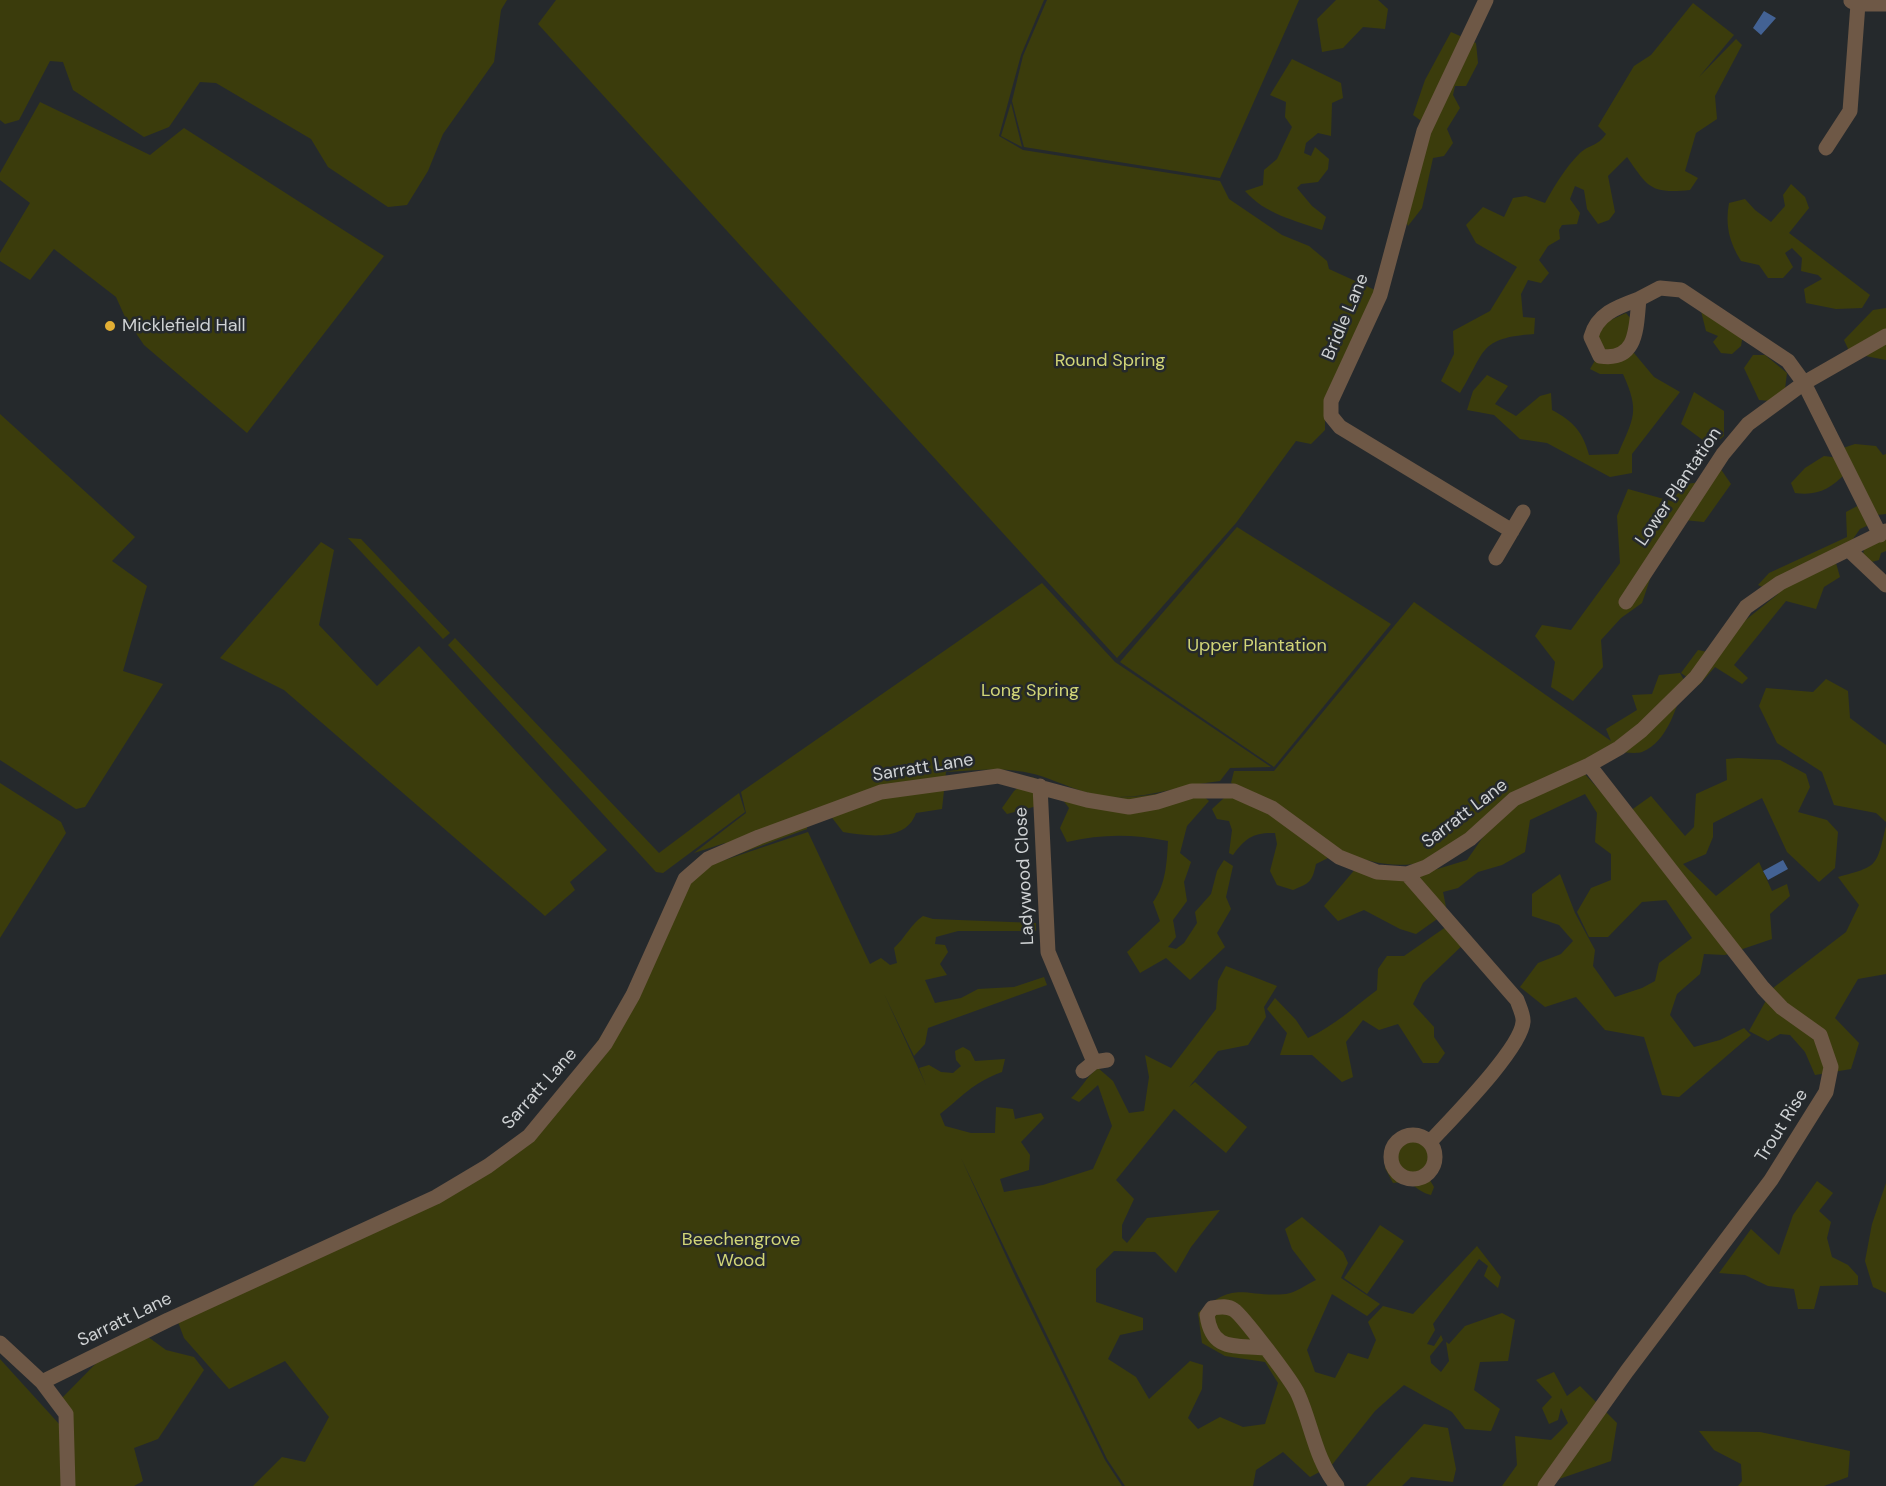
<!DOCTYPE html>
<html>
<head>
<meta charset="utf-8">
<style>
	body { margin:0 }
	canvas { display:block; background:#25292c }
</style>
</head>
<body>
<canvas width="1886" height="1486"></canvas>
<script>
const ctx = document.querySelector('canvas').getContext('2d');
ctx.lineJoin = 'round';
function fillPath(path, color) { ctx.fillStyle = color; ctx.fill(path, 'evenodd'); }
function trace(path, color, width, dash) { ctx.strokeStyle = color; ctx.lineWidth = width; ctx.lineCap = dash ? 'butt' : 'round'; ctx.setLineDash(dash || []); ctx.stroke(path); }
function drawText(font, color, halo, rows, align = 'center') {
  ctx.font = font + ' "DM Sans",sans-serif'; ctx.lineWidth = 5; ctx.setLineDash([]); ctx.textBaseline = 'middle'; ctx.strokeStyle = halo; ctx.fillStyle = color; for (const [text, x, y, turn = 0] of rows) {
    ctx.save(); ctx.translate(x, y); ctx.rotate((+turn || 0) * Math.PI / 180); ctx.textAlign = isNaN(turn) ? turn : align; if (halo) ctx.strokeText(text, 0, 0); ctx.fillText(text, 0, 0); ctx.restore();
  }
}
fillPath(new Path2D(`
	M0,0H507L501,10L494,62L443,134L428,171L407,205L388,207L328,167L311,139L216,83L200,82L169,127L144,137L73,90L63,62L50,61L19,120L5,124L0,120Z
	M556,0H1044L1021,55L999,136L1023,150L1220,181L1229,199L1282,235L1309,246L1327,261L1329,269L1375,290L1325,417V430L1311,444L1296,441L1236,523L1117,658L538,24Z
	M1047,0H1299L1220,178L1024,147L1012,101L1023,56Z
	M1336,0H1378L1388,9L1385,29L1363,27L1343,48L1322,52L1317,19Z
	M1693,3L1734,35L1699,77L1736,39L1742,45L1715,96L1717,119L1696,133L1685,171L1698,178L1690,190C1650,194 1648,187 1627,157L1608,176L1615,212L1609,220L1598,224L1587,209L1584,190L1575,186L1570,199L1580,213L1577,224L1562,225L1559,230L1560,239L1548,246L1539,260L1549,273L1541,283L1528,280L1521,294L1523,317L1535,318L1534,334C1478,338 1486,351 1460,393L1441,381L1454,354L1453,331L1490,311L1517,267L1476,243L1466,225L1483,207L1504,217L1513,198L1526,196L1545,203C1555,185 1565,168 1580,153C1590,144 1597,147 1606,134L1598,126L1634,66L1651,55Z
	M1451,32L1476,43L1478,63L1466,86H1455L1453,95L1460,108L1447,129L1453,143L1444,156L1433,158L1422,208L1408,226L1399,206L1431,128L1413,115L1425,80Z
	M1292,59L1341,83L1343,98L1332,103L1331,136L1318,133L1306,143L1304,153L1311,156L1315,147L1329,159L1328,169L1318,182L1301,184L1297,188L1312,206L1326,217L1322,230C1294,220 1265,214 1245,191L1263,185L1264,170L1277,159L1292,127L1285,117L1286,102L1270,95Z
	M40,102L150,155L184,128L384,256L247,433L144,345L125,317L116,297L54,249L30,280L0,261V253L30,203L0,180V173Z
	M1011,103L1022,147L1001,136Z
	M1791,184L1805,197L1809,208L1789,233L1870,295L1862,308L1836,309L1806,303L1804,289L1822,279L1818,275L1801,271L1802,258L1792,248L1785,253L1793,267L1783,278H1768L1759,265L1741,261C1729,242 1725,225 1729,203L1745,199L1755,210L1771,222L1785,206L1783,195Z
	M1886,308V360L1850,353L1844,340L1873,310Z
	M1701,311L1743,334L1741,346L1732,354L1721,353L1713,342L1718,336L1706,331Z
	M1626,313L1631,319L1626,343L1622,349L1605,350L1597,334L1602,324Z
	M1634,353L1654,377L1680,392L1632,454V473L1610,477L1547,443L1520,439L1494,415L1467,410L1473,391L1487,375L1508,386L1495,404L1516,416L1540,396L1551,393L1552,410C1573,421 1583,432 1589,455L1618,454C1634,417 1640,412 1623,374H1600L1590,369L1597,357Z
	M1753,355H1765L1787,373L1785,389L1770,401L1759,400L1744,368Z
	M1694,392L1724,411V436L1711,446L1681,424Z
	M0,414L135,537L112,561L147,586L123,671L163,684L85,807L76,809L0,760Z
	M1855,444L1876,446L1883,455L1886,454V514L1876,515L1843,448Z
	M1824,456L1840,458L1846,473C1830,489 1818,496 1795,493L1791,483L1805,468Z
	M1720,468L1731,484L1704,522L1684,520L1654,567L1642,603L1621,618L1601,640L1603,667L1573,701L1551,687L1555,662L1535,636L1542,625L1571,630L1620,563L1617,516L1628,489L1671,501L1686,484L1709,481Z
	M1861,504L1871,524L1860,529L1836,563L1840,577L1824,587L1816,609L1786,601L1734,665L1748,678L1742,684L1715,667L1699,685L1681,673L1698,650L1717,654L1742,623L1778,594L1758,585L1769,573L1847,537L1846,512Z
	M1237,527L1391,624L1274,767L1120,662Z
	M1886,527V551L1881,553L1879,560L1868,563L1863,554L1865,545Z
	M348,538L361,539L450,633L443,639Z
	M321,542L334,550L319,625L377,686L419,646L607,850L570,882L575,890L545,916L284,690L220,658Z
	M1042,583L1115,662L1271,767L1230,768L1220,781C1180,785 1143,801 1103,796C1081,793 1062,783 1041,776C1010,766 978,770 946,772L942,809L916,813C906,842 868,836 843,832L823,806L808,811L807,829L731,857L725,843L694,853L746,813L741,792Z
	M1414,602L1611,741L1606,729L1637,710L1632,695L1652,694L1659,675L1680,673L1685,682C1677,705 1668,742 1642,752C1635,754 1625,752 1618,752L1614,744L1425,862C1394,869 1370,862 1340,852L1316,864C1312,882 1310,883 1293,890L1277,885L1270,871L1277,844L1275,833C1254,832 1245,838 1233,855L1229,853L1232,830L1229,821L1217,819L1212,809L1224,798L1239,791L1275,803L1231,783L1234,771H1274Z
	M455,638L659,853L739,793L745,812L663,873L656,872L448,645Z
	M1826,679L1848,691L1850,718L1886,745V822L1876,813L1834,805L1822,772L1777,743L1759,706L1766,688L1813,692Z
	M1738,758L1780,760L1806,774L1810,787L1798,812L1827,820L1838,832L1835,868L1819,882L1787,852L1762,798L1713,823V837L1706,854L1683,864L1716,896L1759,862L1772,891L1787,884L1790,896L1770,914L1772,939L1725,955L1704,954L1700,974L1677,994L1670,1015L1694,1047L1720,1040L1744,1028L1751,1035L1679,1097L1662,1095L1644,1037L1605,1030L1576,997L1545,1007L1520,987L1538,963L1561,954L1573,941L1559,925L1532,916V894L1560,874L1575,913L1595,950L1593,966L1615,997L1642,988L1655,981L1659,963L1692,938L1666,900L1642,902L1608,937H1589L1577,912L1591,888L1611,880V854L1595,842L1597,813L1585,794L1530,820L1525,852L1502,865L1478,872L1458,888L1443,892L1447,912L1416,934L1400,929L1364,910L1338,921L1324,906L1357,867L1418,875L1467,860L1490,827L1517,805L1583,772L1623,816L1651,796L1685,836L1694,827L1696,794L1727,780L1726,759Z
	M1032,777C1093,801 1128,803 1192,786L1209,801L1187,826L1180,853L1191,862L1184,882L1187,901L1173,920L1176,937L1168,947L1176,949L1184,943L1197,923L1195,912L1211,894L1217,871L1224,860L1233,866L1226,897L1231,909L1217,933L1225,947L1190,980L1166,958L1140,973L1127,952L1160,921L1153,902C1166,885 1167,861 1168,841C1132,834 1102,834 1067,842L1060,828L1069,808L1059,795L1045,792L1037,806L1007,814L1002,808L1014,791Z
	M0,783L61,822L66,833L0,938Z
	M1886,826V974L1858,979L1835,1018L1859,1043L1851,1069L1815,1075L1805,1052L1790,1035L1780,1034L1768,1041L1749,1031L1773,988L1846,932L1859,905L1838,877C1879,866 1876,867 1886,826Z
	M808,832L870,964L881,958L890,965L897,963L894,948C905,938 911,924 923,916L933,919L1036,923V931H958L936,937L935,944L945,945L948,952L940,964L947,975L925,980L935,1003L961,998L978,989L1014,987L1044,977L1047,985L928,1028L925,1044L914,1056L884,994L926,1085L919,1068L929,1065L941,1072L953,1073L961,1066L956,1060L955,1051L963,1047L970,1051L975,1061L1005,1059L1002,1072C972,1083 963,1096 940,1114L945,1126L971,1133H995L996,1107L1013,1109L1015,1119L1041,1113L1044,1118L1021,1142L1030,1155L1029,1170L1000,1179L1004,1192L1043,1185L1093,1169L1112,1126L1098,1085L1079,1102L1071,1098C1082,1088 1086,1077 1098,1068L1113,1081L1129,1113L1144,1111L1149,1077L1145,1055L1171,1068L1216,1009L1218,981L1226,966L1277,986L1264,1007L1266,1017L1248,1045L1218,1051L1189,1087L1195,1082L1247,1127L1226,1153L1174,1109L1116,1180L1134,1199L1122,1225V1238L1127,1243L1147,1218L1220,1210L1191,1247L1176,1273L1155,1252L1114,1251L1096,1269V1302L1143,1318V1330L1120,1335L1108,1359L1136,1377L1149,1399L1190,1361L1203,1365L1202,1389L1188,1418L1198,1429L1220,1417L1243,1427L1265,1424L1278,1383L1265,1362L1225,1356L1202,1343L1198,1313C1237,1279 1243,1298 1286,1294C1295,1293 1307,1284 1316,1280L1292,1249L1285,1229L1302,1217L1343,1252L1348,1263L1341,1278L1380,1304L1367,1316L1332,1294L1307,1350L1315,1372L1335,1378L1348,1353L1368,1359L1376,1340L1368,1322L1383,1306L1413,1314L1477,1246L1501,1277L1498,1288L1484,1276L1488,1266L1479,1259L1433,1324L1435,1330L1427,1344L1434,1346L1441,1335L1443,1340L1430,1356L1431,1363L1441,1372L1449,1361L1446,1342L1449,1344L1465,1326L1502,1313L1515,1320L1508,1361L1480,1362L1474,1390L1500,1409L1491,1431L1465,1429L1452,1412L1404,1385L1375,1411L1331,1466L1310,1477L1283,1452L1256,1470L1253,1486H1125L1107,1459L961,1158L1016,1278L1105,1460L1122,1486H253L282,1457L305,1462L329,1417L285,1361L229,1389L184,1338L178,1322L415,1203L533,1136L636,985L690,883L710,865Z
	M1453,922L1468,940L1423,983L1413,1004L1434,1027V1037L1445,1053L1438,1063H1423L1398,1024L1379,1030L1363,1020L1346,1042L1353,1077L1342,1082L1312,1055H1280L1287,1033L1267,1009L1275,998L1296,1020L1308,1038C1334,1026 1354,1007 1377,990L1378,969L1387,956H1404Z
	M1413,1139L1431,1150L1432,1161L1425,1172L1434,1187L1431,1195C1414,1191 1415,1179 1393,1183L1385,1168C1396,1156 1395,1143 1413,1139Z
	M1817,1181L1833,1193L1819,1211L1831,1222L1827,1238L1832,1257L1848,1265L1858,1276V1285L1820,1286L1814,1309H1798L1794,1289L1768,1286L1745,1275L1719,1273L1751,1229L1779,1255L1793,1215Z
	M1886,1183V1293L1873,1287L1865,1261L1872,1224Z
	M1380,1225L1404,1241L1367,1294L1344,1278Z
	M140,1331L166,1350L194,1357L204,1370L158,1439L134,1448L143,1481L134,1486H66L62,1398L116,1343Z
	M0,1359L60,1425L62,1486H0Z
	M1554,1372L1567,1396L1580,1386L1617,1423L1611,1461L1559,1479L1547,1486H1502L1517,1465L1515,1436L1551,1440L1568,1423L1561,1408L1558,1420L1549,1424L1542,1408L1552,1397L1536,1380Z
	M1424,1424L1448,1428L1456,1469L1453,1482L1411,1477L1402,1486H1366Z
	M1699,1431L1760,1432L1850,1451L1848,1477L1824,1486H1738L1742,1481L1741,1464L1714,1450Z`), '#3b3c0c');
fillPath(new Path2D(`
	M1764,11L1776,18L1761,35L1753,28Z
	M1783,860L1788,869L1768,880L1763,871Z`), '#436294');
trace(new Path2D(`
	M1486,0L1424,131L1380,295L1331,401V416L1340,427L1512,531
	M1851,1L1858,4H1886
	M1826,148L1850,111L1858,4
	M1639,299C1617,307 1597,314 1591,337L1600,356C1638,362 1636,327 1639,299L1660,288L1681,290L1788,361L1804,383L1880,535
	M1849,550L1886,585
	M1496,558L1523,512
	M1626,602L1723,454L1748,424L1804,383L1886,336
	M1040,786L1048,952L1094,1062
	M1407,874L1517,1000C1519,1006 1524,1016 1523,1022C1521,1049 1450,1120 1430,1142
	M1083,1071L1094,1062L1107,1060
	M1391 1157a22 22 0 1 1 44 0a22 22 0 1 1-44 0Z
	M0,1343L42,1382L66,1414L68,1486
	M1265,1348C1234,1345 1212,1352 1207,1315L1212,1308C1219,1307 1227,1305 1234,1310C1242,1315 1293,1382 1298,1394C1312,1425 1315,1459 1337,1486
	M42,1382L168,1320L436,1197L488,1166L529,1136L605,1044L633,995L685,879L708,859L759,837L881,792L998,776L1087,800L1129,807L1157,802L1192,791H1234L1272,808L1339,857L1377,872L1407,874L1426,867L1470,839L1514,799L1589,765L1619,748L1642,730L1696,677L1746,607L1780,583L1886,531
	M1545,1486L1627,1371L1771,1180L1826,1092L1831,1067L1820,1035L1782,1008L1763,988L1589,765`), '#6e5846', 15);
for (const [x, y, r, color] of [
	[110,326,6,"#e2ae34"]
]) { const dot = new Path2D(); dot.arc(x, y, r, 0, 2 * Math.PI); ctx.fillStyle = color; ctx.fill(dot); trace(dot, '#25292c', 2); }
drawText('18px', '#cfd2d4', '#25292c', [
	["Bridle Lane",1346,317,-67],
	["Lower Plantation",1679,487,-56],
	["Sarratt Lane",923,768,-9],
	["Sarratt Lane",1465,814,-37],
	["Ladywood Close",1025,876,-93],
	["Sarratt Lane",540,1089,-48],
	["Trout Rise",1782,1126,-58],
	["Sarratt Lane",125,1320,-26]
]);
drawText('18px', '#cfd2d4', '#25292c', [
	["Micklefield Hall",122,326]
], 'left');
drawText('18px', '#d1d577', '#25292c', [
	["Round Spring",1110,361],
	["Upper Plantation",1257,646],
	["Long Spring",1030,691],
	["Beechengrove",741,1240],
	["Wood",741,1261]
]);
</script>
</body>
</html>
